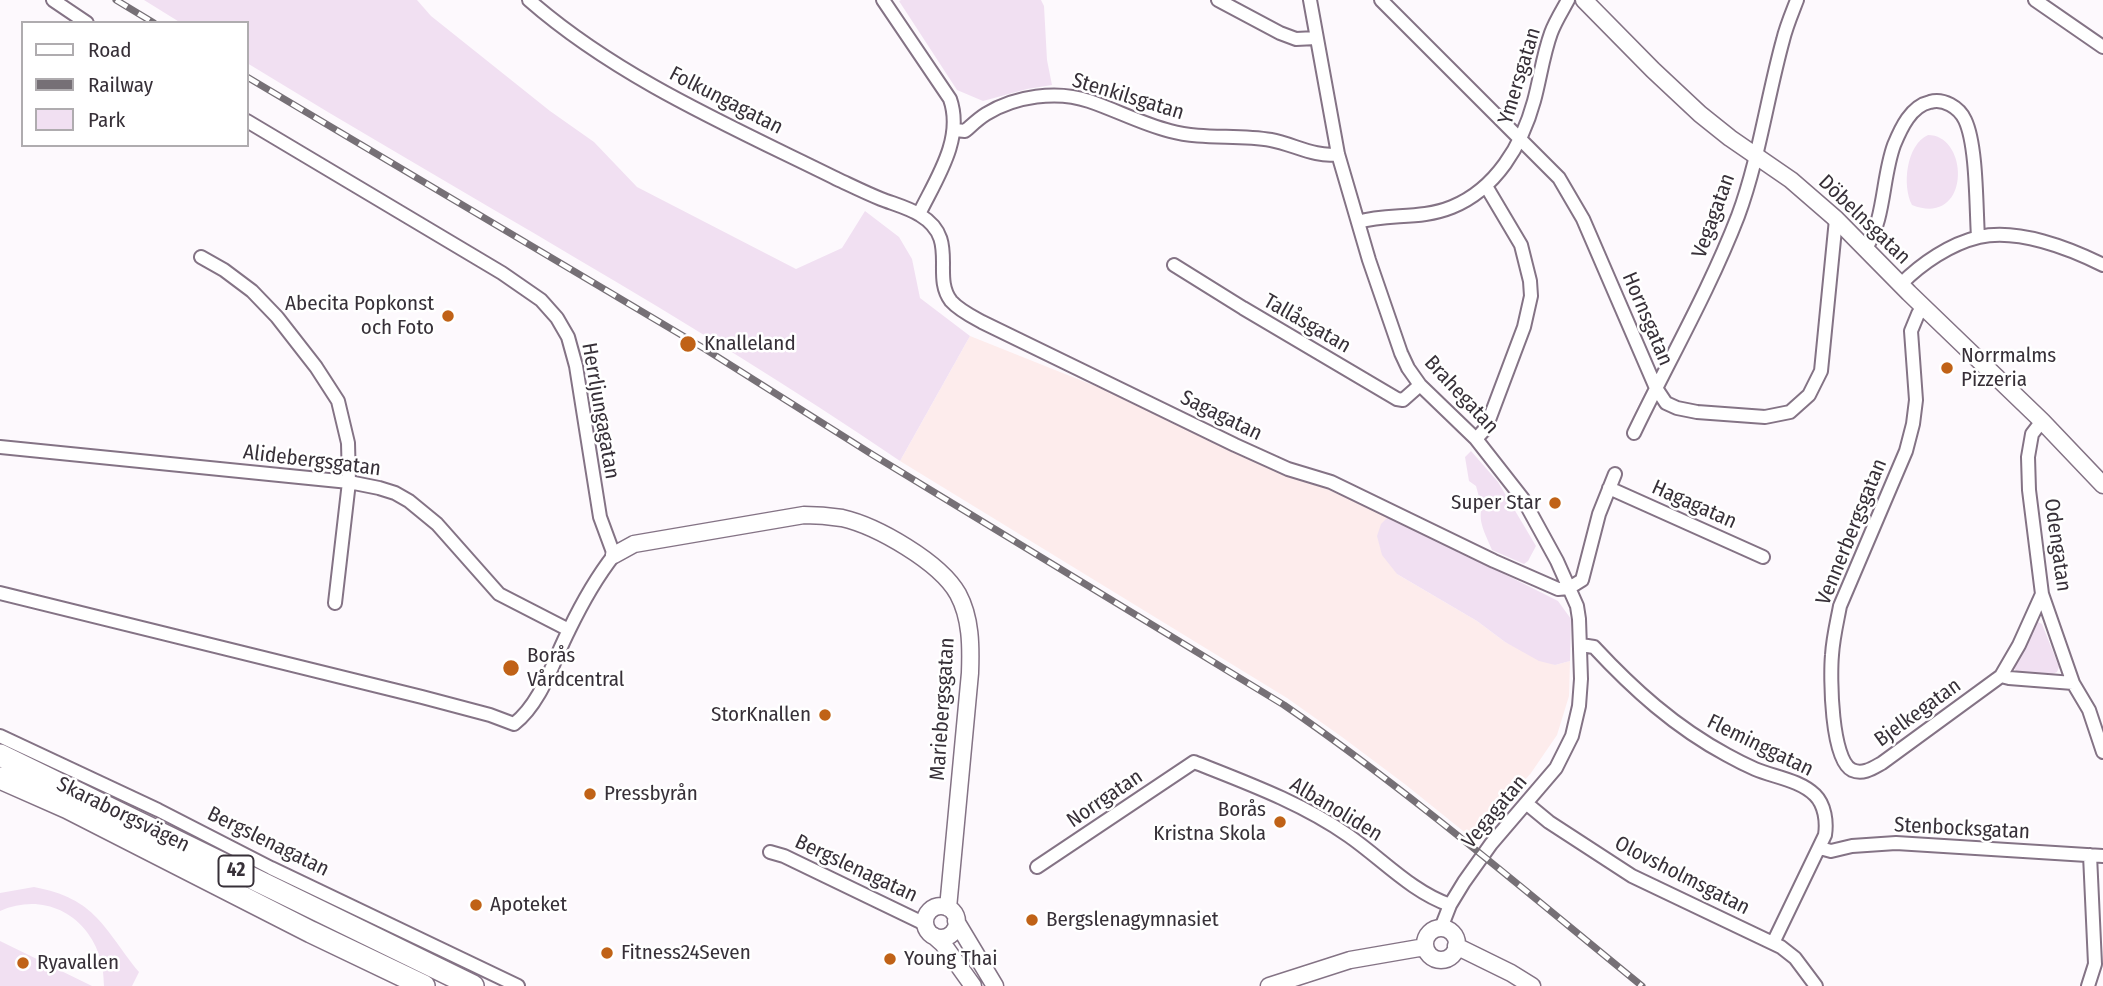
<!DOCTYPE html>
<html>
<head>
<meta charset="utf-8">
<style>
	body { margin:0 }
	#map { position:relative; width:2103px; height:986px; overflow:hidden; background:#fdf9fd; font-family:"Fira Sans Condensed",sans-serif }
	canvas { display:block }
	.legend { position:absolute; left:21px; top:21px; width:228px; height:126px; box-sizing:border-box; background:#fff; border:2px solid #afacaf; margin:0; padding:9px 12px; list-style:none; font-size:21px; color:#373038 }
	.legend li { display:flex; align-items:center; gap:14px; height:35px }
	.legend b { width:35px; border:2px solid #afacaf }
</style>
</head>
<body>
<div id="map">
<canvas width="2103" height="986"></canvas>
<ul class="legend">
<li><b style="height:9px;background:#fff"></b>Road</li>
<li><b style="height:9px;background:#767076"></b>Railway</li>
<li><b style="height:19px;background:#f1e0f2"></b>Park</li>
</ul>
</div>
<script>
const ctx = document.querySelector('canvas').getContext('2d');
ctx.lineJoin = 'round';
function fillPath(path, color) { ctx.fillStyle = color; ctx.fill(path, 'evenodd'); }
function trace(path, color, width, dash) { ctx.strokeStyle = color; ctx.lineWidth = width; ctx.lineCap = dash ? 'butt' : 'round'; ctx.setLineDash(dash || []); ctx.stroke(path); }
function drawText(font, color, halo, rows, align = 'center') {
  ctx.font = font + ' "Fira Sans Condensed",sans-serif'; ctx.lineWidth = 5; ctx.setLineDash([]); ctx.textBaseline = 'middle'; ctx.strokeStyle = halo; ctx.fillStyle = color; for (const [text, x, y, turn = 0] of rows) {
    ctx.save(); ctx.translate(x, y); ctx.rotate((+turn || 0) * Math.PI / 180); ctx.textAlign = isNaN(turn) ? turn : align; if (halo) ctx.strokeText(text, 0, 0); ctx.fillText(text, 0, 0); ctx.restore();
  }
}
fillPath(new Path2D(`
	M970,336L1105,390L1243,453L1389,516L1397,574L1477,621L1505,642L1555,665L1570,661L1569,696L1557,735L1531,773L1473,839L1406,785L1342,737L1287,698L900,461Z`), '#fdecec');
fillPath(new Path2D(`
	M144,0H417L431,16L550,111L594,142L637,187L796,269L842,248L865,211L899,237L912,259L920,298L970,336L900,461C689,317 464,196 247,63V23H181Z
	M901,0H1041L1044,6L1047,60L1052,85L1027,89L983,101L957,90L899,1Z
	M1928,135C1970,135 1971,228 1912,205C1902,186 1906,145 1928,135Z
	M1471,451L1498,482L1536,546L1528,561L1524,564L1492,550C1487,537 1477,521 1482,508L1476,486L1469,481L1465,457Z
	M1389,516L1558,601L1571,619L1570,661L1555,665L1539,661L1505,642L1477,621L1397,574L1382,555L1377,536L1381,524Z
	M2036,621L2042,624L2059,667L2057,672L2052,674L2017,672L2013,667Z
	M34,887C97,899 103,928 139,972L132,986H104C105,929 55,887 0,911V893Z
	M0,941L92,986H0Z`), '#f1e0f2');
const minor = new Path2D(`
	M53,0L87,23
	M529,0C618,78 732,127 837,179C852,186 866,193 881,199C894,204 909,208 920,215C960,239 931,275 951,301C959,310 971,316 982,322L1235,445L1288,469L1331,482L1494,561L1558,589L1569,588L1582,580L1599,514L1615,474
	M883,0L950,99C964,139 936,179 919,214
	M1218,0L1280,33L1296,39L1316,38
	M1310,0L1338,154L1369,260L1401,353L1408,368L1420,385L1476,439L1523,499L1557,561L1577,606L1579,619L1581,679L1579,706L1572,736L1556,768L1491,844L1464,882L1450,905L1441,928
	M1381,0L1559,178L1583,219L1656,388L1666,403L1677,408L1697,412L1765,417L1790,412L1809,395L1821,371L1836,219
	M2035,0L2103,47
	M955,130L965,131C972,125 978,119 986,114C1015,96 1057,90 1089,101C1116,110 1142,124 1170,131C1203,140 1237,134 1271,140C1293,144 1316,158 1338,154
	M1358,222C1388,213 1420,220 1452,207C1496,189 1522,145 1534,101C1540,79 1543,55 1551,33C1555,22 1562,11 1568,0
	M1866,248C1885,219 1882,178 1894,145C1901,128 1911,106 1930,102C1943,98 1959,107 1965,120C1977,145 1976,207 1978,237
	M201,257L224,270L252,291L277,317L316,367L338,401L348,443L349,482L335,603
	M1174,265L1243,308L1397,399L1403,400L1420,385
	M1901,284C1922,263 1950,244 1979,237C2017,228 2069,248 2103,265
	M1923,306L1918,314L1911,331L1916,400L1913,424L1906,451L1840,606C1837,622 1833,638 1832,655C1830,677 1831,760 1852,770C1863,775 1873,768 1882,763L2001,676L2019,645L2042,594
	M2042,421L2032,434L2028,457L2029,490L2042,594L2073,683L2089,710L2103,752
	M1634,433C1669,360 1709,291 1738,216C1759,159 1767,98 1783,40C1786,27 1792,13 1797,0
	M1476,439L1486,428L1524,327L1531,296L1530,281L1521,245L1486,186
	M0,447L349,482L379,488L395,493L409,501L437,524L499,594L569,630
	M1609,488L1763,557
	M0,593L422,697L490,715L514,724C542,702 553,661 569,630C582,603 596,578 614,555L600,517L576,366L568,337L557,318L541,300L502,273L247,121
	M1581,645L1594,647C1633,689 1675,727 1727,755C1736,760 1746,765 1755,769C1774,777 1800,780 1815,795C1825,805 1827,822 1825,835L1773,943
	M2001,676L2009,678L2073,683
	M0,736L158,810L271,868L518,986
	M1526,803L1549,822L1632,876L1781,947L1795,958L1816,986
	M1820,848L1831,851L1852,846L1896,843L2103,856
	M770,852L784,856L925,924
	M1037,867L1194,762C1247,783 1302,803 1349,836C1382,859 1412,892 1450,905
	M2088,986L2095,964L2090,855`);
const tertiary = new Path2D(`
	M1584,0L1653,70L1700,114L1730,138L1791,180L1836,219L1909,293L2042,421L2103,485
	M614,555L634,544L804,515C817,515 829,516 842,518C877,526 940,562 958,594C971,618 971,646 970,673L948,908
	M925 922a16 16 0 1 1 32 0a16 16 0 1 1-32 0Z
	M956,921L995,986
	M1425 944a16 16 0 1 1 32 0a16 16 0 1 1-32 0Z
	M934,936L943,944L973,986
	M1456,946L1511,973L1532,986
	M1269,986L1350,960L1425,947`);
const primary = new Path2D(`
	M0,755L473,986
	M0,778L68,808L311,932L424,986`);
trace(minor, '#847385', 16);
trace(tertiary, '#847385', 19);
trace(primary, '#847385', 24);
trace(minor, '#fff', 12);
trace(tertiary, '#fff', 16);
trace(primary, '#fff', 21);
const rail = new Path2D(`
	M116,0L154,23
	M247,77L705,349L873,455L1284,705C1409,791 1524,890 1642,986`);
trace(rail, '#767076', 7);
trace(rail, '#fff', 4.5, [13]);
for (const [x, y, r, color] of [
	[448,316,7,"#c06217"],
	[688,344,9,"#c06217"],
	[1947,368,7,"#c06217"],
	[1555,503,7,"#c06217"],
	[511,668,9,"#c06217"],
	[825,715,7,"#c06217"],
	[590,794,7,"#c06217"],
	[1280,822,7,"#c06217"],
	[476,905,7,"#c06217"],
	[1032,920,7,"#c06217"],
	[607,953,7,"#c06217"],
	[890,959,7,"#c06217"],
	[23,963,7,"#c06217"]
]) { const dot = new Path2D(); dot.arc(x, y, r, 0, 2 * Math.PI); ctx.fillStyle = color; ctx.fill(dot); trace(dot, '#fff', 2.5); }
for (const [x, y, w] of [
	[236,871,35]
]) { const box = new Path2D(); box.roundRect(x - w / 2, y - 15.5, w, 31, 5); ctx.fillStyle = '#fff'; ctx.fill(box); trace(box, '#373038', 2); }
drawText('bold 19px', '#373038', null, [
	["42",236,871]
]);
drawText('21px', '#373038', '#fff', [
	["Ymersgatan",1520,76,-73],
	["Stenkilsgatan",1128,97,17],
	["Folkungagatan",726,101,27],
	["Vegagatan",1714,216,-70],
	["Döbelnsgatan",1864,220,44],
	["Hornsgatan",1647,319,67],
	["Tallåsgatan",1307,324,30],
	["Brahegatan",1461,395,47],
	["Herrljungagatan",600,411,80],
	["Sagagatan",1221,416,26],
	["Alidebergsgatan",312,461,7],
	["Hagagatan",1694,505,24],
	["Vennerbergsgatan",1852,532,-68],
	["Odengatan",2057,545,82],
	["Mariebergsgatan",943,709,-86],
	["Bjelkegatan",1918,713,-36],
	["Fleminggatan",1760,746,26],
	["Norrgatan",1105,799,-34],
	["Albanoliden",1336,810,31],
	["Vegagatan",1495,812,-50],
	["Skaraborgsvägen",123,815,26],
	["Stenbocksgatan",1962,829,3],
	["Bergslenagatan",268,842,26],
	["Bergslenagatan",856,869,25],
	["Olovsholmsgatan",1682,876,27]
]);
drawText('21px', '#373038', '#fff', [
	["Abecita Popkonst",434,304,"right"],
	["och Foto",434,328,"right"],
	["Knalleland",704,344],
	["Norrmalms",1961,356],
	["Pizzeria",1961,380],
	["Super Star",1541,503,"right"],
	["Borås",527,656],
	["Vårdcentral",527,680],
	["StorKnallen",811,715,"right"],
	["Pressbyrån",604,794],
	["Borås",1266,810,"right"],
	["Kristna Skola",1266,834,"right"],
	["Apoteket",490,905],
	["Bergslenagymnasiet",1046,920],
	["Fitness24Seven",621,953],
	["Young Thai",904,959],
	["Ryavallen",37,963]
], 'left');
</script>
</body>
</html>
